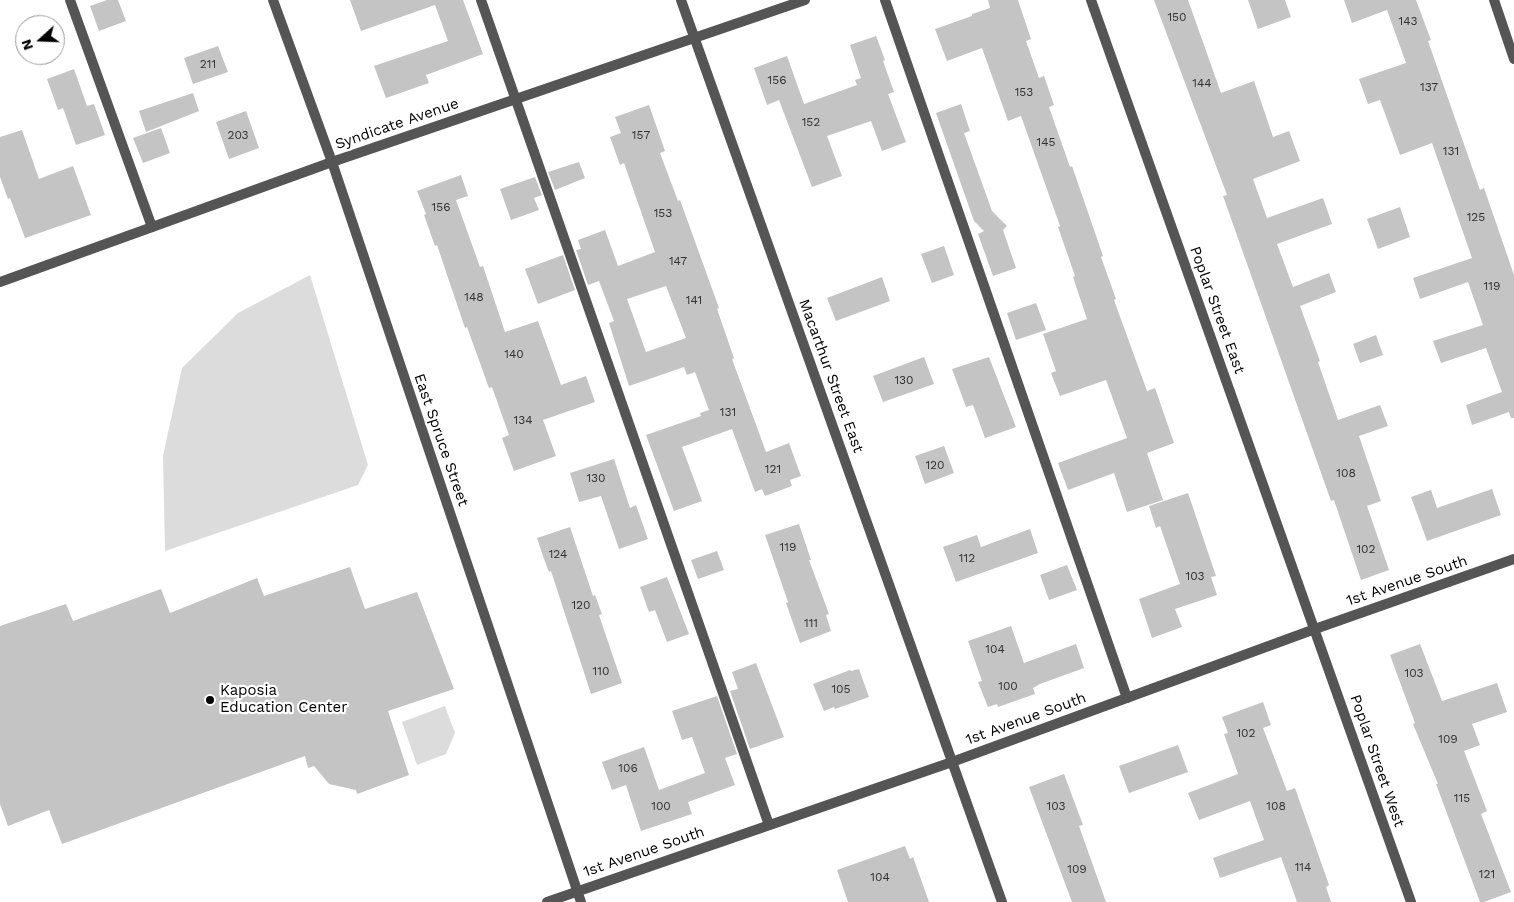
<!DOCTYPE html>
<html>
<head>
<meta charset="utf-8">
<style>
	body { margin:0 }
	#map { position:relative; width:1514px; height:902px; overflow:hidden; background:#fff; font-family:"Work Sans",sans-serif }
	canvas { display:block }
	.north { position:absolute; left:15px; top:15px; width:50px; height:50px; box-sizing:border-box; background:#fff; border:1px solid #999; border-radius:50%; rotate:250deg; font-size:14px; font-weight:700; line-height:20px; text-align:center; color:#000 }
	.north::after { content:''; display:block; margin:auto; width:18px; height:22px; background:#000; clip-path:polygon(50% 0,100% 100%,50% 72%,0 100%) }
</style>
</head>
<body>
<div id="map">
<canvas width="1514" height="902"></canvas>
<div class="north">N</div>
</div>
<script>
const ctx = document.querySelector('canvas').getContext('2d');
ctx.lineJoin = 'round';
function fillPath(path, color) { ctx.fillStyle = color; ctx.fill(path, 'evenodd'); }
function trace(path, color, width, dash) { ctx.strokeStyle = color; ctx.lineWidth = width; ctx.lineCap = dash ? 'butt' : 'round'; ctx.setLineDash(dash || []); ctx.stroke(path); }
function drawText(font, color, halo, rows, align = 'center') {
  ctx.font = font + ' "Work Sans",sans-serif'; ctx.lineWidth = 4.5; ctx.setLineDash([]); ctx.textBaseline = 'middle'; ctx.strokeStyle = halo; ctx.fillStyle = color; for (const [text, x, y, turn = 0] of rows) {
    ctx.save(); ctx.translate(x, y); ctx.rotate((+turn || 0) * Math.PI / 180); ctx.textAlign = isNaN(turn) ? turn : align; if (halo) ctx.strokeText(text, 0, 0); ctx.fillText(text, 0, 0); ctx.restore();
  }
}
fillPath(new Path2D(`
	M310,275L368,465L358,485L165,551L163,456L182,368L238,313Z
	M445,706L455,733L446,754L417,765L402,722Z`), '#dcdcdc');
fillPath(new Path2D(`
	M107,0H118L126,21L99,31L90,6Z
	M350,0H463L483,54L426,75L429,83L386,98L374,66L448,41L435,5L361,31Z
	M988,0H1018L1031,39L1026,41L1039,78L1044,76L1054,105L1049,107L1070,167L1072,166L1103,256L1101,257L1116,299L1114,300L1147,391L1155,388L1174,443L1147,453L1163,500L1127,512L1114,473L1068,490L1058,463L1127,438L1106,380L1060,396L1051,373L1056,371L1043,334L1087,319L1073,277L1075,276L1058,227L1060,226L1021,116L1008,121L982,48L947,61L935,29L972,16V14L990,8Z
	M1154,0H1188L1221,93L1254,81L1273,137L1289,131L1300,161L1253,179L1267,218L1323,198L1332,224L1277,244L1293,287L1329,273L1336,292L1300,306L1320,361L1318,362L1338,420L1380,405L1388,426L1359,436L1381,501L1367,506L1389,570L1361,580L1334,500L1331,501L1223,196L1227,195Z
	M1248,0H1285L1291,17L1258,29Z
	M1344,0H1416L1431,40L1428,41L1480,190L1484,188L1514,275V418H1511L1509,412L1472,425L1466,405L1502,392L1486,348L1441,363L1433,341L1483,325L1468,282L1420,299L1413,278L1472,258L1432,143L1400,155L1380,100L1368,104L1359,79L1406,63L1387,10L1352,23Z
	M876,36L885,60L883,61L894,92L888,94L906,142L882,151L871,121L827,136L842,176L812,187L779,100L767,105L754,68L787,56L804,104L857,85L855,80L861,78L850,45Z
	M218,46L228,72L193,84L184,58Z
	M74,69L87,106L94,104L105,135L76,145L63,108L58,110L47,79Z
	M193,93L199,111L146,132L139,111Z
	M961,104L970,131L964,133L992,211L1007,226L1003,230L1016,268L993,276L978,234L984,231L974,221L936,113Z
	M649,105L665,151L660,153L678,201L680,200L719,308L717,309L734,358L732,359L766,452L789,443L801,476L790,480L792,486L765,496L762,489L755,492L732,429L682,447L702,501L674,511L646,435L701,416L700,413L709,410L695,372L687,375L684,367L629,386L609,323L614,321L599,281L588,285L576,250L581,249L578,240L605,230L618,266L655,252L624,163L620,165L610,137L621,133L615,117ZM666,286L686,338L646,352L627,299Z
	M246,111L259,148L229,159L216,122Z
	M161,128L170,153L143,163L133,138Z
	M22,130L39,179L73,166L91,215L25,238L10,198L8,199L0,177V137Z
	M579,162L585,178L555,190L548,172Z
	M461,175L468,196L456,200L480,267L483,266L505,332L538,321L561,385L586,376L595,402L543,420L556,456L514,471L502,438L509,435L492,387L489,388L467,327L465,328L437,245L435,246L424,215L426,214L417,191Z
	M535,177L542,195L534,198L539,210L511,220L500,189Z
	M1400,207L1410,237L1378,249L1367,219Z
	M944,246L954,275L932,283L921,254Z
	M563,255L575,290L538,304L525,269Z
	M882,277L890,301L836,321L827,298Z
	M1036,303L1046,330L1016,340L1007,313Z
	M1376,335L1383,355L1360,363L1353,344Z
	M924,357L934,384L883,402L873,376Z
	M989,357L1016,427L985,438L973,405L966,407L952,369Z
	M944,446L954,473L925,484L915,456Z
	M614,459L630,508L636,505L648,539L619,549L601,496L579,502L570,473Z
	M1492,489L1501,515L1427,541L1411,497L1431,490L1437,508Z
	M1188,493L1216,576L1211,577L1217,595L1175,609L1182,627L1152,638L1139,599L1180,584L1160,526L1156,528L1149,506Z
	M799,524L811,560H809L829,614L826,615L831,631L800,643L786,603L788,602L765,535Z
	M570,527L593,596L595,595L602,614L599,615L622,683L591,694L551,571L549,572L544,559L537,538Z
	M1030,529L1038,553L956,582L943,547L977,535L981,547Z
	M717,551L724,570L698,579L691,560Z
	M1067,565L1077,590L1049,600L1040,575Z
	M350,567L365,609L417,592L454,689L388,711L409,775L357,794L356,790L329,784L314,766L308,768L305,756L62,844L49,810L8,826L0,804V626L66,604L73,621L161,589L170,613L257,578L264,596Z
	M667,577L689,634L667,642L655,610L649,612L640,587Z
	M1011,626L1024,663L1076,644L1084,668L1040,684L1033,688L1035,694L998,707L997,704L988,707L978,682L982,681L968,641Z
	M1420,644L1442,701L1497,683L1507,712L1472,724L1480,745L1464,751L1487,811L1481,814L1511,892L1484,902H1480L1436,784H1438L1413,724L1415,723L1390,655Z
	M756,663L784,737L750,749L730,691L738,689L732,672Z
	M859,669L869,697L835,709L834,707L824,711L813,684L850,670L851,671Z
	M717,696L737,754L725,758L735,785L688,802L692,814L641,831L626,785L612,790L602,762L644,747L659,790L705,773L692,737L682,740L672,711Z
	M1263,702L1271,725L1263,728L1287,791L1295,788L1329,885L1326,887L1331,902H1297L1281,857L1220,878L1213,858L1264,840L1250,801L1199,820L1188,793L1238,774L1224,734L1228,733L1222,717Z
	M1178,745L1188,772L1129,793L1119,766Z
	M1064,774L1083,825L1079,826L1106,902H1072L1029,787Z
	M905,846L910,859L913,857L929,902H848L837,870Z`), '#c4c4c4');
trace(new Path2D(`
	M70,0L152,227
	M481,0L769,825
	M885,0L1127,698`), '#555', 10);
trace(new Path2D(`
	M273,0L332,162L581,902
	M681,0L1002,902
	M1091,0L1411,902
	M1494,0L1514,59
	M0,282L332,162L805,0
	M547,902L952,762L1315,629L1514,559`), '#555', 10);
for (const [x, y, r, color] of [
	[210,700,5,"#000"]
]) { const dot = new Path2D(); dot.arc(x, y, r, 0, 2 * Math.PI); ctx.fillStyle = color; ctx.fill(dot); trace(dot, '#fff', 2); }
drawText('12px', '#313131', null, [
	["150",1177,17],
	["143",1408,21],
	["211",208,64],
	["156",777,80],
	["144",1202,83],
	["137",1429,87],
	["153",1024,92],
	["152",811,122],
	["203",238,135],
	["157",641,135],
	["145",1046,142],
	["131",1451,151],
	["156",441,207],
	["153",663,213],
	["125",1476,217],
	["147",678,261],
	["119",1492,286],
	["148",474,297],
	["141",694,300],
	["140",514,354],
	["130",904,380],
	["131",728,412],
	["134",523,420],
	["120",935,465],
	["121",773,469],
	["108",1346,473],
	["130",596,478],
	["119",788,547],
	["102",1366,549],
	["124",558,554],
	["112",967,558],
	["103",1195,576],
	["120",581,605],
	["111",811,623],
	["104",995,649],
	["110",601,671],
	["103",1414,673],
	["100",1008,686],
	["105",841,689],
	["102",1246,733],
	["109",1448,739],
	["106",628,768],
	["115",1462,798],
	["100",661,806],
	["103",1056,806],
	["108",1276,806],
	["114",1303,867],
	["109",1077,869],
	["121",1487,874],
	["104",880,877]
]);
drawText('15px', '#000', '#fff', [
	["Syndicate Avenue",397,124,-19],
	["Poplar Street East",1217,310,70],
	["Macarthur Street East",831,376,70],
	["East Spruce Street",441,440,71],
	["1st Avenue South",1407,581,-19],
	["1st Avenue South",1026,719,-20],
	["Poplar Street West",1377,761,71],
	["1st Avenue South",644,852,-19]
]);
drawText('15px', '#000', '#fff', [
	["Kaposia",220,691],
	["Education Center",220,708]
], 'left');
</script>
</body>
</html>
